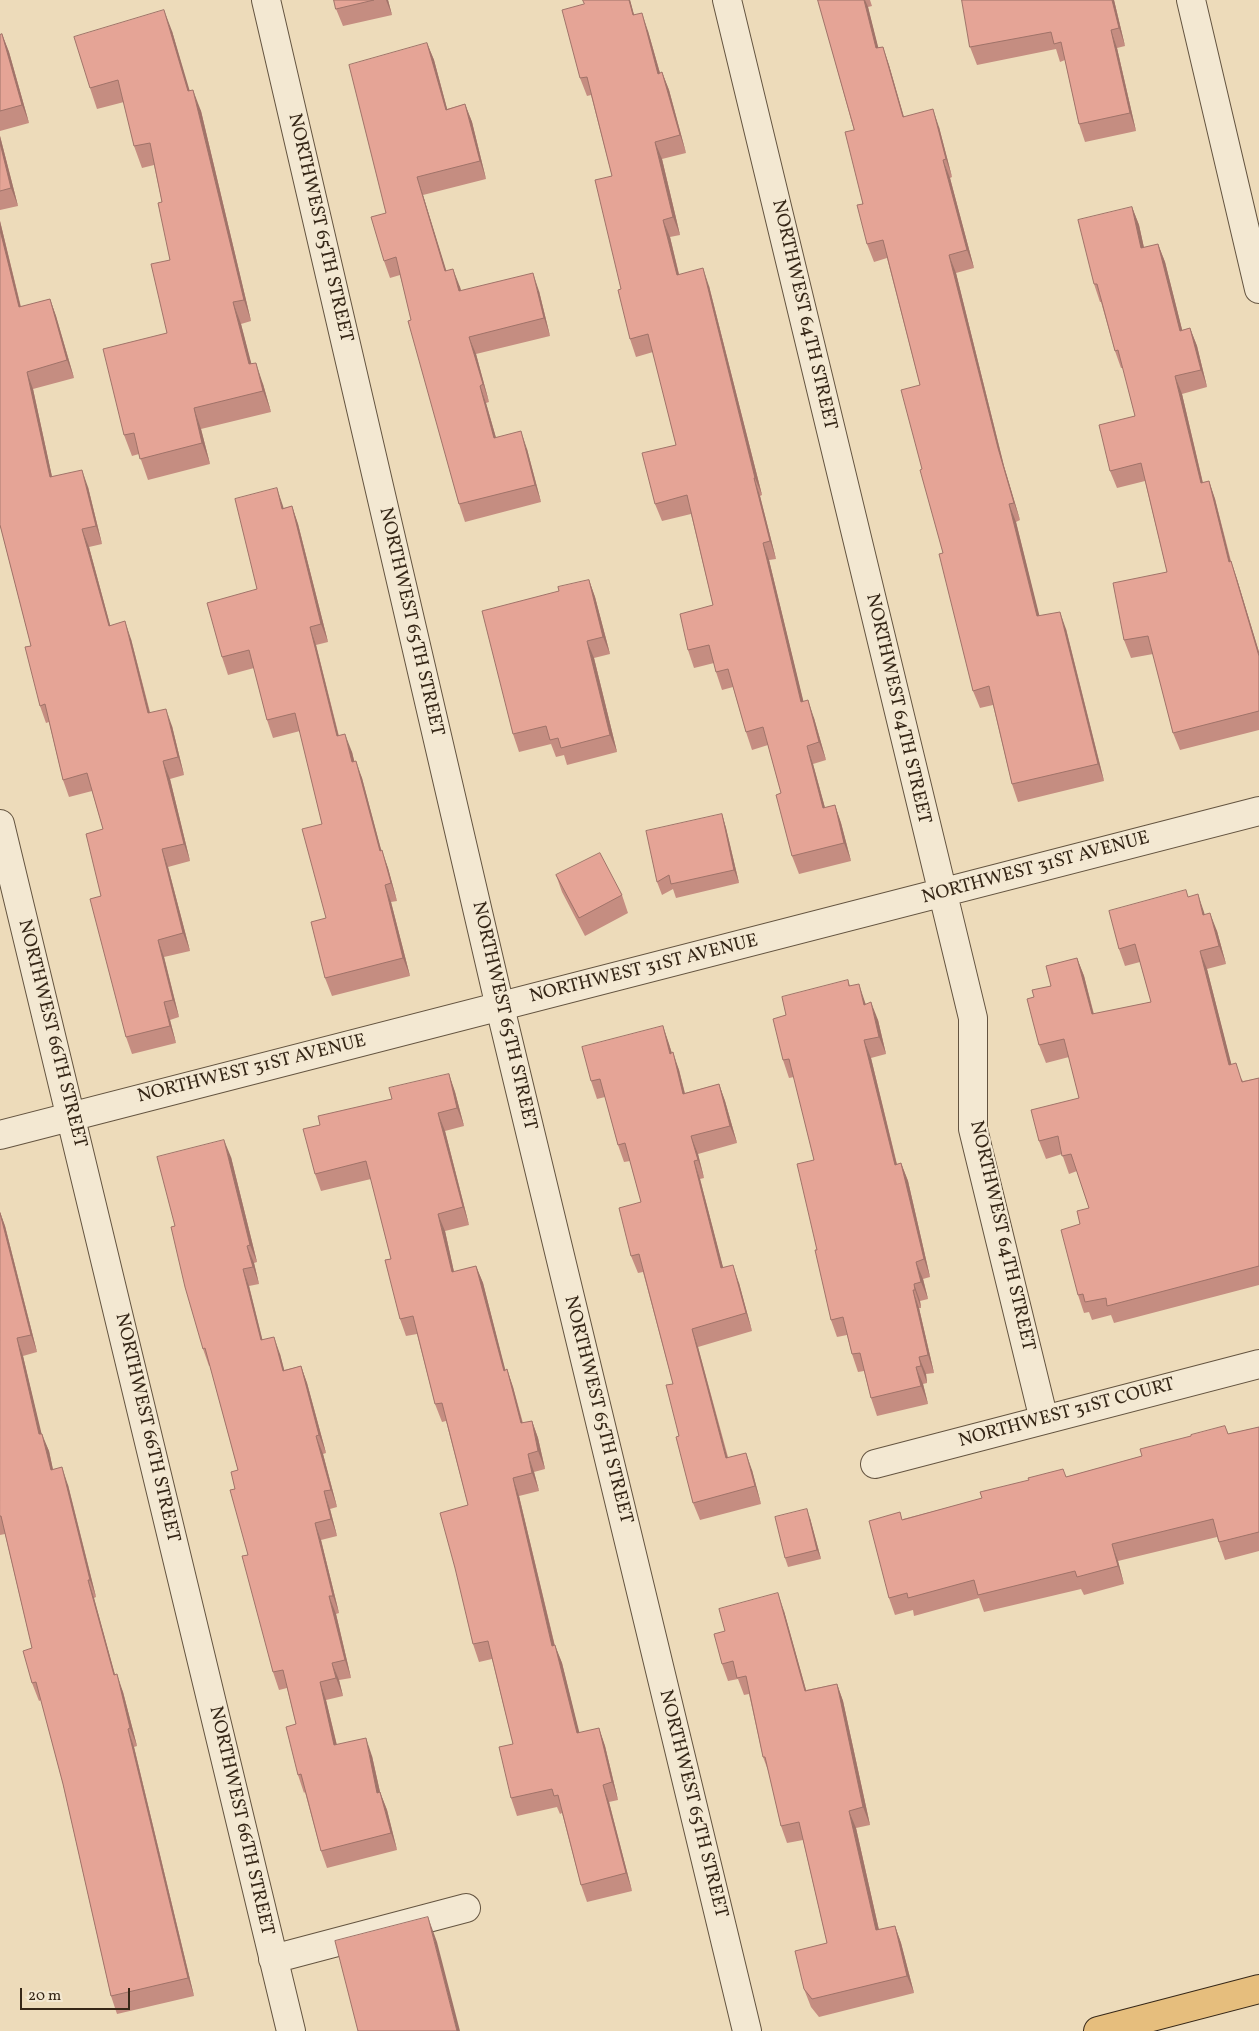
<!DOCTYPE html>
<html>
<head>
<meta charset="utf-8">
<style>
	body { margin:0 }
	#map { position:relative; width:1259px; height:2031px; overflow:hidden; background:#eddbba; font-family:Vollkorn,serif }
	canvas { display:block }
	.scale { position:absolute; left:20px; top:1988px; width:110px; height:22px; box-sizing:border-box; border:2px solid #362717; border-top:0; padding-left:6px; font-size:15px; line-height:18px; white-space:nowrap; color:#362717; -webkit-text-stroke:4px #f3e8d2; paint-order:stroke }
</style>
</head>
<body>
<div id="map">
<canvas width="1259" height="2031"></canvas>
<div class="scale">20 m</div>
</div>
<script>
const ctx = document.querySelector('canvas').getContext('2d');
ctx.lineJoin = 'round';
function trace(path, color, width, dash) { ctx.strokeStyle = color; ctx.lineWidth = width; ctx.lineCap = dash ? 'butt' : 'round'; ctx.setLineDash(dash || []); ctx.stroke(path); }
function fillPath(path, color) { ctx.fillStyle = color; ctx.fill(path, 'evenodd'); }
function drawText(font, color, halo, rows, align = 'center') {
  ctx.font = font + ' Vollkorn,serif'; ctx.lineWidth = 4.5; ctx.setLineDash([]); ctx.textBaseline = 'middle'; ctx.strokeStyle = halo; ctx.fillStyle = color; for (const [text, x, y, turn = 0] of rows) {
    ctx.save(); ctx.translate(x, y); ctx.rotate((+turn || 0) * Math.PI / 180); ctx.textAlign = isNaN(turn) ? turn : align; if (halo) ctx.strokeText(text, 0, 0); ctx.fillText(text, 0, 0); ctx.restore();
  }
}
const minor = new Path2D(`
	M266,0L500,1007L747,2031
	M727,0L973,1018V1129L1044,1420
	M1191,0L1259,289
	M0,824L291,2031
	M0,1135L1259,811
	M875,1464L1259,1364
	M273,1959L466,1908`);
const major = new Path2D(`
	M1098,2031L1259,1989`);
trace(minor, '#645440', 30);
trace(major, '#362717', 30);
trace(minor, '#f3e8d2', 28);
trace(major, '#e6be7d', 28);
fillPath(new Path2D(`
	M334,0H388L392,15L343,26L336,9Z
	M630,0L634,15L648,31L660,73L662,72L669,90L686,153L662,159L680,235L670,237L679,274L709,286L762,495L760,496L776,559L769,560L803,701L814,718L826,760L813,764L825,808L835,805L841,823L851,861L799,874L792,856L781,793L768,745L752,750L746,732L733,687L722,690L716,672L714,663L694,668L688,650L713,605L691,514L662,521L655,504L676,445L653,352L636,357L630,339L621,289L612,176L591,95L587,96L580,78L584,4Z
	M818,0H870L872,6L868,7L878,48L883,47L889,65L904,117L939,127L952,177L950,178L974,268L956,273L1004,466L1020,520L1016,522L1039,616L1066,629L1104,781L1018,802L1012,784L993,705L980,708L973,691L943,553L922,469L920,385L887,258L874,262L867,244L854,130Z
	M962,0H1114L1125,46L1117,48L1136,131L1085,142L1079,124L1065,60L1060,62L1056,49L977,65L970,47Z
	M172,31L189,91L201,111L251,321L241,324L251,364L263,384L271,412L201,429L210,464L148,480L139,454L132,456L124,435L167,333L170,260L162,202L154,165L142,168L134,146L124,102L97,109L90,88Z
	M2,34L9,52L29,123L0,131V35Z
	M427,43L434,60L447,109L465,104L472,122L486,179L423,195L446,271L460,287L461,291H539L550,336L476,354L489,402L486,403L496,438L527,449L541,502L465,522L459,504L400,275L390,278L384,261Z
	M0,136L18,206L0,210Z
	M1132,207L1139,225L1144,248L1158,244L1165,262L1182,330L1190,328L1197,346L1207,387L1182,394L1203,483L1209,481L1215,499L1231,561L1237,579L1259,652V730L1180,750L1173,733L1153,654L1131,658L1124,640L1167,572L1145,481L1117,488L1110,471L1135,416L1123,368H1121L1115,351L1101,302H1100L1094,284Z
	M0,221L21,307L50,299L56,316L74,378L33,389L52,477L88,487L102,544L89,547L110,625L131,639L150,712L172,726L184,775L170,779L190,861L168,867L190,951L164,957L179,1017L170,1020L176,1043L132,1054L126,1037L101,896L103,829L92,791L69,797L63,780L49,722L46,723L40,706L31,646L0,525Z
	M292,506L298,524L328,642L316,645L339,736L352,752L354,761L362,778L381,850L388,868L397,901L391,902L410,976L332,996L325,978L326,918L322,824L300,731L273,738L267,720L254,668L228,675L222,657L257,589L284,508Z
	M589,580L595,597L610,654L594,658L617,752L567,765L564,755L556,757L551,744L519,752L513,734L559,591Z
	M722,814L726,828L739,883L676,898L673,889L662,895L657,882Z
	M556,875L622,895L628,913L585,936L562,892Z
	M1188,897L1205,915L1217,931L1226,964L1207,969L1231,1064L1243,1081L1259,1078V1285L1114,1323L1111,1315L1092,1320L1089,1312L1084,1313L1078,1295L1080,1224L1089,1208L1077,1171L1069,1174L1062,1154L1046,1159L1039,1141L1079,1098L1069,1057L1046,1063L1039,1045L1034,997L1051,986L1077,958L1084,976L1094,1014L1151,1002L1140,962L1125,966L1119,949Z
	M848,980L850,986L866,1004L878,1020L886,1054L871,1058L897,1164L901,1163L908,1181L930,1277L923,1279L928,1299L920,1301L921,1308H919L934,1373L926,1374L927,1383L923,1384L928,1404L877,1416L871,1398L864,1371L858,1372L852,1354L847,1335L837,1337L831,1320L817,1250L814,1160L794,1077L789,1078L783,1060L786,1015Z
	M663,1026L672,1053L679,1070L685,1093L719,1084L725,1101L737,1143L698,1154L704,1178L700,1179L723,1268L739,1283L752,1331L698,1347L728,1457L752,1470L761,1504L700,1520L693,1503L679,1436L673,1384L643,1272L638,1273L631,1256L641,1202L630,1161L624,1162L618,1145L605,1097L597,1099L591,1081Z
	M449,1074L455,1092L464,1126L445,1131L469,1225L445,1231L454,1272L476,1266L483,1283L505,1370L507,1369L513,1387L523,1423L532,1421L538,1438L545,1469L534,1472L539,1491L519,1496L555,1646L562,1663L579,1733L599,1728L605,1746L618,1800L609,1802L632,1891L587,1902L581,1885L562,1813L560,1814L557,1807L517,1816L511,1798L513,1744L492,1659L479,1662L473,1644L468,1505L446,1421L442,1422L435,1404L417,1334L406,1336L400,1319L391,1259L371,1179L321,1191L315,1174L320,1125L392,1099Z
	M231,1157L257,1262L254,1263L259,1284L249,1286L262,1339L280,1354L284,1370L301,1366L307,1383L326,1453L323,1454L337,1507L330,1509L337,1536L321,1540L339,1613L336,1614L351,1678L339,1680L343,1696L326,1700L337,1745L372,1756L380,1792L387,1810L397,1850L327,1868L321,1851L305,1792L304,1793L298,1775L296,1724L287,1688L279,1690L273,1672L248,1555L235,1489L238,1470L210,1366H209L203,1349L175,1226Z
	M0,1212L5,1226L37,1352L23,1356L41,1434L49,1451L53,1470L68,1485L96,1597L94,1598L115,1675L123,1692L137,1746L134,1747L194,1996L117,2014L111,1996L63,1784L41,1700L39,1701L32,1683V1648L5,1534L0,1535Z
	M1225,1426L1228,1434L1259,1427V1551L1225,1560L1217,1537L1118,1561L1124,1584L1084,1595L1081,1589L984,1612L979,1598L914,1616L913,1610L895,1615L889,1598L903,1519L1066,1477L1142,1456L1191,1436Z
	M810,1518L821,1559L788,1567L785,1558Z
	M784,1611L806,1690L837,1684L843,1701L870,1825L856,1828L879,1930L895,1926L901,1943L914,1993L819,2017L811,2007L804,1989L827,1943L803,1840L787,1843L781,1826L769,1773L763,1757L749,1694L744,1695L738,1679L728,1681L722,1664L725,1631Z`), '#c58d81');
fillPath(new Path2D(`
	M386,0H388L392,15Z
	M629,0H630L639,33L633,15Z
	M864,0H865L868,7L883,66L876,48Z
	M1112,0H1114L1125,46L1119,28Z
	M164,10L172,31L196,112L188,91Z
	M642,13L648,31L665,91L658,74Z
	M1111,30L1117,48L1136,131L1130,113Z
	M2,34L9,52L29,123L22,105Z
	M427,43L434,60L452,127L446,110Z
	M883,47L889,65L909,135L903,117Z
	M662,72L669,90L686,153L680,135Z
	M193,90L201,111L251,321L244,300Z
	M465,104L472,122L486,179L480,161Z
	M933,109L939,127L952,177L946,159Z
	M0,136L18,206L11,188L0,143Z
	M655,142L662,159L680,235L673,217Z
	M943,160L950,178L974,268L967,250Z
	M417,177L423,195L452,289L445,271Z
	M1132,207L1139,225L1148,266L1141,248Z
	M663,220L670,237L683,292L677,275Z
	M0,221L25,325L19,307L0,230Z
	M1158,244L1165,262L1187,349L1180,331Z
	M949,255L956,273L1004,466L1020,520L1014,503L998,448Z
	M703,268L709,286L762,495L755,478Z
	M453,269L460,287L466,309L459,291Z
	M533,273L539,291L550,336L544,318Z
	M50,299L56,316L74,378L67,360Z
	M233,302L241,324L257,385L249,364Z
	M1190,328L1197,346L1207,387L1201,370Z
	M469,337L476,354L489,402L483,384Z
	M256,363L263,384L271,412L263,391Z
	M27,372L33,389L56,495L50,477Z
	M1175,376L1182,394L1207,501L1201,483Z
	M480,386L486,403L501,455L494,438Z
	M194,408L201,429L210,464L202,443Z
	M521,431L527,449L541,502L535,485Z
	M82,470L88,487L102,544L96,526Z
	M754,478L760,496L776,559L770,541Z
	M1209,481L1215,499L1235,580L1229,562Z
	M277,488L283,506L289,526L282,509Z
	M1009,504L1016,522L1044,634L1037,616Z
	M292,506L298,524L328,642L321,624Z
	M82,529L89,547L115,643L109,626Z
	M763,543L769,560L808,720L801,702Z
	M1231,561L1237,579L1259,652V656Z
	M589,580L595,597L610,654L603,637Z
	M1060,612L1066,629L1104,781L1098,764Z
	M125,621L131,639L154,730L148,713Z
	M310,627L316,645L343,754L337,736Z
	M587,641L594,658L617,752L610,735Z
	M808,700L814,718L826,760L819,742Z
	M166,709L172,726L184,775L178,757Z
	M345,734L352,752L359,780L352,762Z
	M807,746L813,764L830,826L823,808Z
	M163,761L170,779L190,861L184,844Z
	M356,761L362,778L386,868L380,851Z
	M835,805L841,823L851,861L844,843Z
	M722,814L726,828L739,883L734,870Z
	M162,849L168,867L190,951L183,933Z
	M382,850L388,868L397,901L391,883Z
	M385,885L391,902L410,976L403,958Z
	M1198,894L1204,912L1210,933L1203,915Z
	M1210,913L1217,931L1226,964L1219,946Z
	M158,940L164,957L179,1017L173,1000Z
	M1200,951L1207,969L1236,1082L1229,1065Z
	M1077,958L1084,976L1098,1032L1092,1014Z
	M859,984L865,1002L870,1022L864,1005Z
	M164,1002L170,1020L176,1043L170,1026Z
	M871,1002L878,1020L886,1054L879,1037Z
	M663,1026L669,1044L677,1071L670,1054Z
	M864,1040L871,1058L901,1182L895,1165Z
	M673,1052L679,1070L689,1111L683,1094Z
	M449,1074L455,1092L464,1126L457,1108Z
	M719,1084L725,1101L737,1143L730,1126Z
	M438,1113L445,1131L469,1225L463,1207Z
	M691,1136L698,1154L704,1178L698,1160Z
	M224,1140L231,1157L257,1262L250,1245Z
	M694,1161L700,1179L728,1286L721,1268Z
	M901,1163L908,1181L930,1277L924,1259Z
	M0,1212L5,1226L37,1352L31,1335Z
	M438,1214L445,1231L458,1290L452,1272Z
	M247,1246L254,1263L259,1284L253,1267Z
	M916,1262L923,1279L928,1299L921,1282Z
	M733,1265L739,1283L752,1331L746,1313Z
	M476,1266L483,1283L510,1388L504,1371Z
	M243,1269L249,1286L267,1358L261,1340Z
	M914,1284L920,1301L921,1308L915,1290Z
	M913,1290L919,1308L934,1373L928,1355Z
	M692,1329L698,1347L732,1475L726,1458Z
	M274,1337L280,1354L289,1388L283,1371Z
	M17,1338L23,1356L46,1452L39,1434Z
	M919,1357L926,1374L927,1383L921,1366Z
	M301,1366L307,1383L326,1453L319,1435Z
	M916,1367L923,1384L928,1404L921,1386Z
	M507,1369L513,1387L527,1441L521,1423Z
	M532,1421L538,1438L545,1469L538,1451Z
	M42,1434L49,1451L57,1488L51,1470Z
	M316,1436L323,1454L337,1507L331,1490Z
	M746,1453L752,1470L761,1504L755,1486Z
	M528,1454L534,1472L539,1491L532,1473Z
	M62,1467L68,1485L96,1597L90,1580Z
	M513,1478L519,1496L559,1664L552,1646Z
	M324,1491L330,1509L337,1536L331,1519Z
	M807,1509L810,1518L821,1559L817,1550Z
	M315,1523L321,1540L339,1613L333,1596Z
	M1112,1544L1118,1561L1124,1584L1118,1566Z
	M88,1580L94,1598L120,1693L114,1675Z
	M778,1593L784,1611L811,1708L805,1691Z
	M329,1596L336,1614L351,1678L345,1660Z
	M555,1645L562,1663L584,1751L577,1733Z
	M332,1663L339,1680L343,1696L336,1678Z
	M117,1674L123,1692L137,1746L130,1728Z
	M320,1682L326,1700L341,1763L334,1745Z
	M837,1684L843,1701L870,1825L863,1807Z
	M599,1728L605,1746L618,1800L612,1782Z
	M128,1729L134,1747L194,1996L188,1978Z
	M366,1738L372,1756L384,1810L377,1793Z
	M603,1785L609,1802L632,1891L626,1873Z
	M380,1792L387,1810L397,1850L391,1833Z
	M849,1811L856,1828L883,1948L876,1930Z
	M428,1917L437,1942L460,2031H457Z
	M895,1926L901,1943L914,1993L907,1976Z`), '#a07369');
const building = new Path2D(`
	M334,0H374L336,9Z
	M583,0H629L633,15L642,13L658,74L662,72L680,135L655,142L673,217L663,220L677,275L703,268L755,478H754L770,541L763,543L801,702L808,700L819,742L807,746L823,808L835,805L844,843L792,856L776,795L781,793L763,727L746,732L728,669L716,672L709,645L688,650L680,614L713,605L687,495L655,504L642,453L676,445L648,334L630,339L618,290L621,289L595,180L612,176L587,77L580,78L562,10L584,4Z
	M818,0H864L876,48L883,47L903,117L933,109L946,159L943,160L967,250L949,255L998,448L1014,503L1009,504L1037,616L1060,612L1098,764L1012,784L989,686L973,691L939,554L943,553L920,470L922,469L901,390L920,385L883,240L867,244L857,205L863,204L845,132L854,130Z
	M962,0H1112L1119,28L1111,30L1130,113L1079,124L1061,42L1054,44L1051,32L970,47Z
	M164,10L188,91L193,90L244,300L233,302L249,364L256,363L263,391L194,408L202,443L140,459L134,433L124,435L103,349L167,333L151,264L170,260L158,203L162,202L150,143L134,146L118,80L90,88L74,37Z
	M2,34L22,105L0,111V35Z
	M427,43L446,110L465,104L480,161L417,177L445,271L453,269L459,291L533,273L544,318L469,337L483,384L480,386L494,438L521,431L535,485L459,504L408,321L411,320L396,257L384,261L371,217L386,213L349,65Z
	M0,143L11,188L0,191Z
	M1132,207L1141,248L1158,244L1180,331L1190,328L1201,370L1175,376L1201,483L1209,481L1229,562L1231,561L1259,656V711L1173,733L1148,636L1124,640L1113,583L1167,572L1141,463L1110,471L1099,425L1135,416L1118,350L1115,351L1097,284H1094L1078,220Z
	M0,230L19,307L50,299L67,360L27,372L50,477L82,470L96,526L82,529L109,626L125,621L148,713L166,709L178,757L163,761L184,844L162,849L183,933L158,940L173,1000L164,1002L170,1026L126,1037L90,899L101,896L86,834L103,829L87,773L63,780L45,704L40,706L25,647L31,646L0,525Z
	M277,488L282,509L292,506L321,624L310,627L337,736L345,734L352,762L356,761L380,851L382,850L391,883L385,885L403,958L325,978L311,922L326,918L302,829L322,824L295,713L267,720L249,650L222,657L207,603L257,589L235,499Z
	M589,580L603,637L587,641L610,735L561,748L558,738L550,740L546,726L513,734L482,611L559,591L558,587Z
	M722,814L734,870L671,884L669,875L657,882L646,831Z
	M600,853L622,895L579,918L556,875Z
	M1186,890L1188,897L1198,894L1203,915L1210,913L1219,946L1200,951L1229,1065L1236,1063L1242,1082L1259,1078V1266L1107,1306L1106,1298L1085,1302L1083,1294L1078,1295L1061,1230L1080,1224L1077,1211L1089,1208L1071,1154L1062,1156L1058,1136L1039,1141L1031,1110L1079,1098L1064,1039L1039,1045L1027,999L1034,997L1032,990L1051,986L1046,966L1077,958L1092,1014L1151,1002L1135,944L1119,949L1109,911Z
	M848,980L849,986L859,984L864,1005L871,1002L879,1037L864,1040L895,1165L901,1163L924,1259L916,1262L921,1282L914,1284L915,1290H913L928,1355L919,1357L921,1366L916,1367L921,1386L871,1398L860,1353L852,1354L843,1317L831,1320L815,1250H817L797,1164L814,1160L789,1059L783,1060L773,1019L786,1015L782,997Z
	M663,1026L670,1054L673,1052L683,1094L719,1084L730,1126L691,1136L698,1160L694,1161L721,1268L733,1265L746,1313L692,1329L726,1458L746,1453L755,1486L693,1503L676,1437L679,1436L666,1385L673,1384L639,1254L631,1256L619,1208L641,1202L625,1143L618,1145L600,1079L591,1081L582,1047Z
	M449,1074L457,1108L438,1113L463,1207L438,1214L452,1272L476,1266L504,1371L507,1369L521,1423L532,1421L538,1451L528,1454L532,1473L513,1478L552,1646L555,1645L577,1733L599,1728L612,1782L603,1785L626,1873L581,1885L558,1795L554,1796L552,1789L511,1798L499,1747L513,1744L488,1641L473,1644L455,1568L440,1513L468,1505L442,1403L435,1404L413,1316L400,1319L385,1260L391,1259L366,1161L315,1174L303,1129L320,1125L318,1116L392,1099L389,1088Z
	M224,1140L250,1245L247,1246L253,1267L243,1269L261,1340L274,1337L283,1371L301,1366L319,1435L316,1436L331,1490L324,1491L331,1519L315,1523L333,1596H329L345,1660L332,1663L336,1678L320,1682L334,1745L366,1738L377,1793L380,1792L391,1833L321,1851L301,1774L298,1775L286,1727L296,1724L283,1670L273,1672L242,1556L248,1555L230,1490L235,1489L231,1472L238,1470L205,1348L203,1349L185,1287L171,1227L175,1226L157,1157Z
	M0,1213L31,1335L17,1338L39,1434H42L51,1470L62,1467L90,1580H88L114,1675L117,1674L130,1728L128,1729L188,1978L111,1996L63,1784L36,1682L32,1683L23,1651L32,1648L1,1516H0Z
	M1225,1426L1228,1434L1259,1427V1532L1219,1542L1213,1519L1112,1544L1118,1566L1077,1577L1075,1571L978,1595L974,1580L908,1598L907,1593L889,1598L869,1521L900,1512L902,1520L982,1498L980,1492L1029,1480L1028,1478L1063,1469L1066,1477L1142,1456L1140,1449L1191,1436V1435Z
	M807,1509L817,1550L785,1558L775,1517Z
	M778,1593L805,1691L837,1684L863,1807L849,1811L876,1930L895,1926L907,1976L812,1999L804,1989L795,1951L827,1943L799,1822L781,1826L765,1757H763L746,1676L737,1678L733,1661L722,1664L714,1634L725,1631L719,1609Z
	M428,1917L457,2031H358L335,1941Z`);
fillPath(building, '#e5a496');
trace(building, '#a07369', 1);
drawText('19px', '#362717', '#f3e8d2', [
	["NORTHWEST 65TH STREET",319,228,77],
	["NORTHWEST 64TH STREET",803,315,77],
	["NORTHWEST 65TH STREET",410,622,77],
	["NORTHWEST 64TH STREET",897,709,77],
	["NORTHWEST 31ST AVENUE",1036,869,-15],
	["NORTHWEST 31ST AVENUE",644,970,-14],
	["NORTHWEST 65TH STREET",503,1016,77],
	["NORTHWEST 66TH STREET",51,1034,76],
	["NORTHWEST 31ST AVENUE",252,1070,-14],
	["NORTHWEST 64TH STREET",1001,1236,77],
	["NORTHWEST 65TH STREET",597,1410,76],
	["NORTHWEST 31ST COURT",1067,1414,-15],
	["NORTHWEST 66TH STREET",146,1428,77],
	["NORTHWEST 65TH STREET",692,1804,76],
	["NORTHWEST 66TH STREET",240,1821,77]
]);
</script>
</body>
</html>
